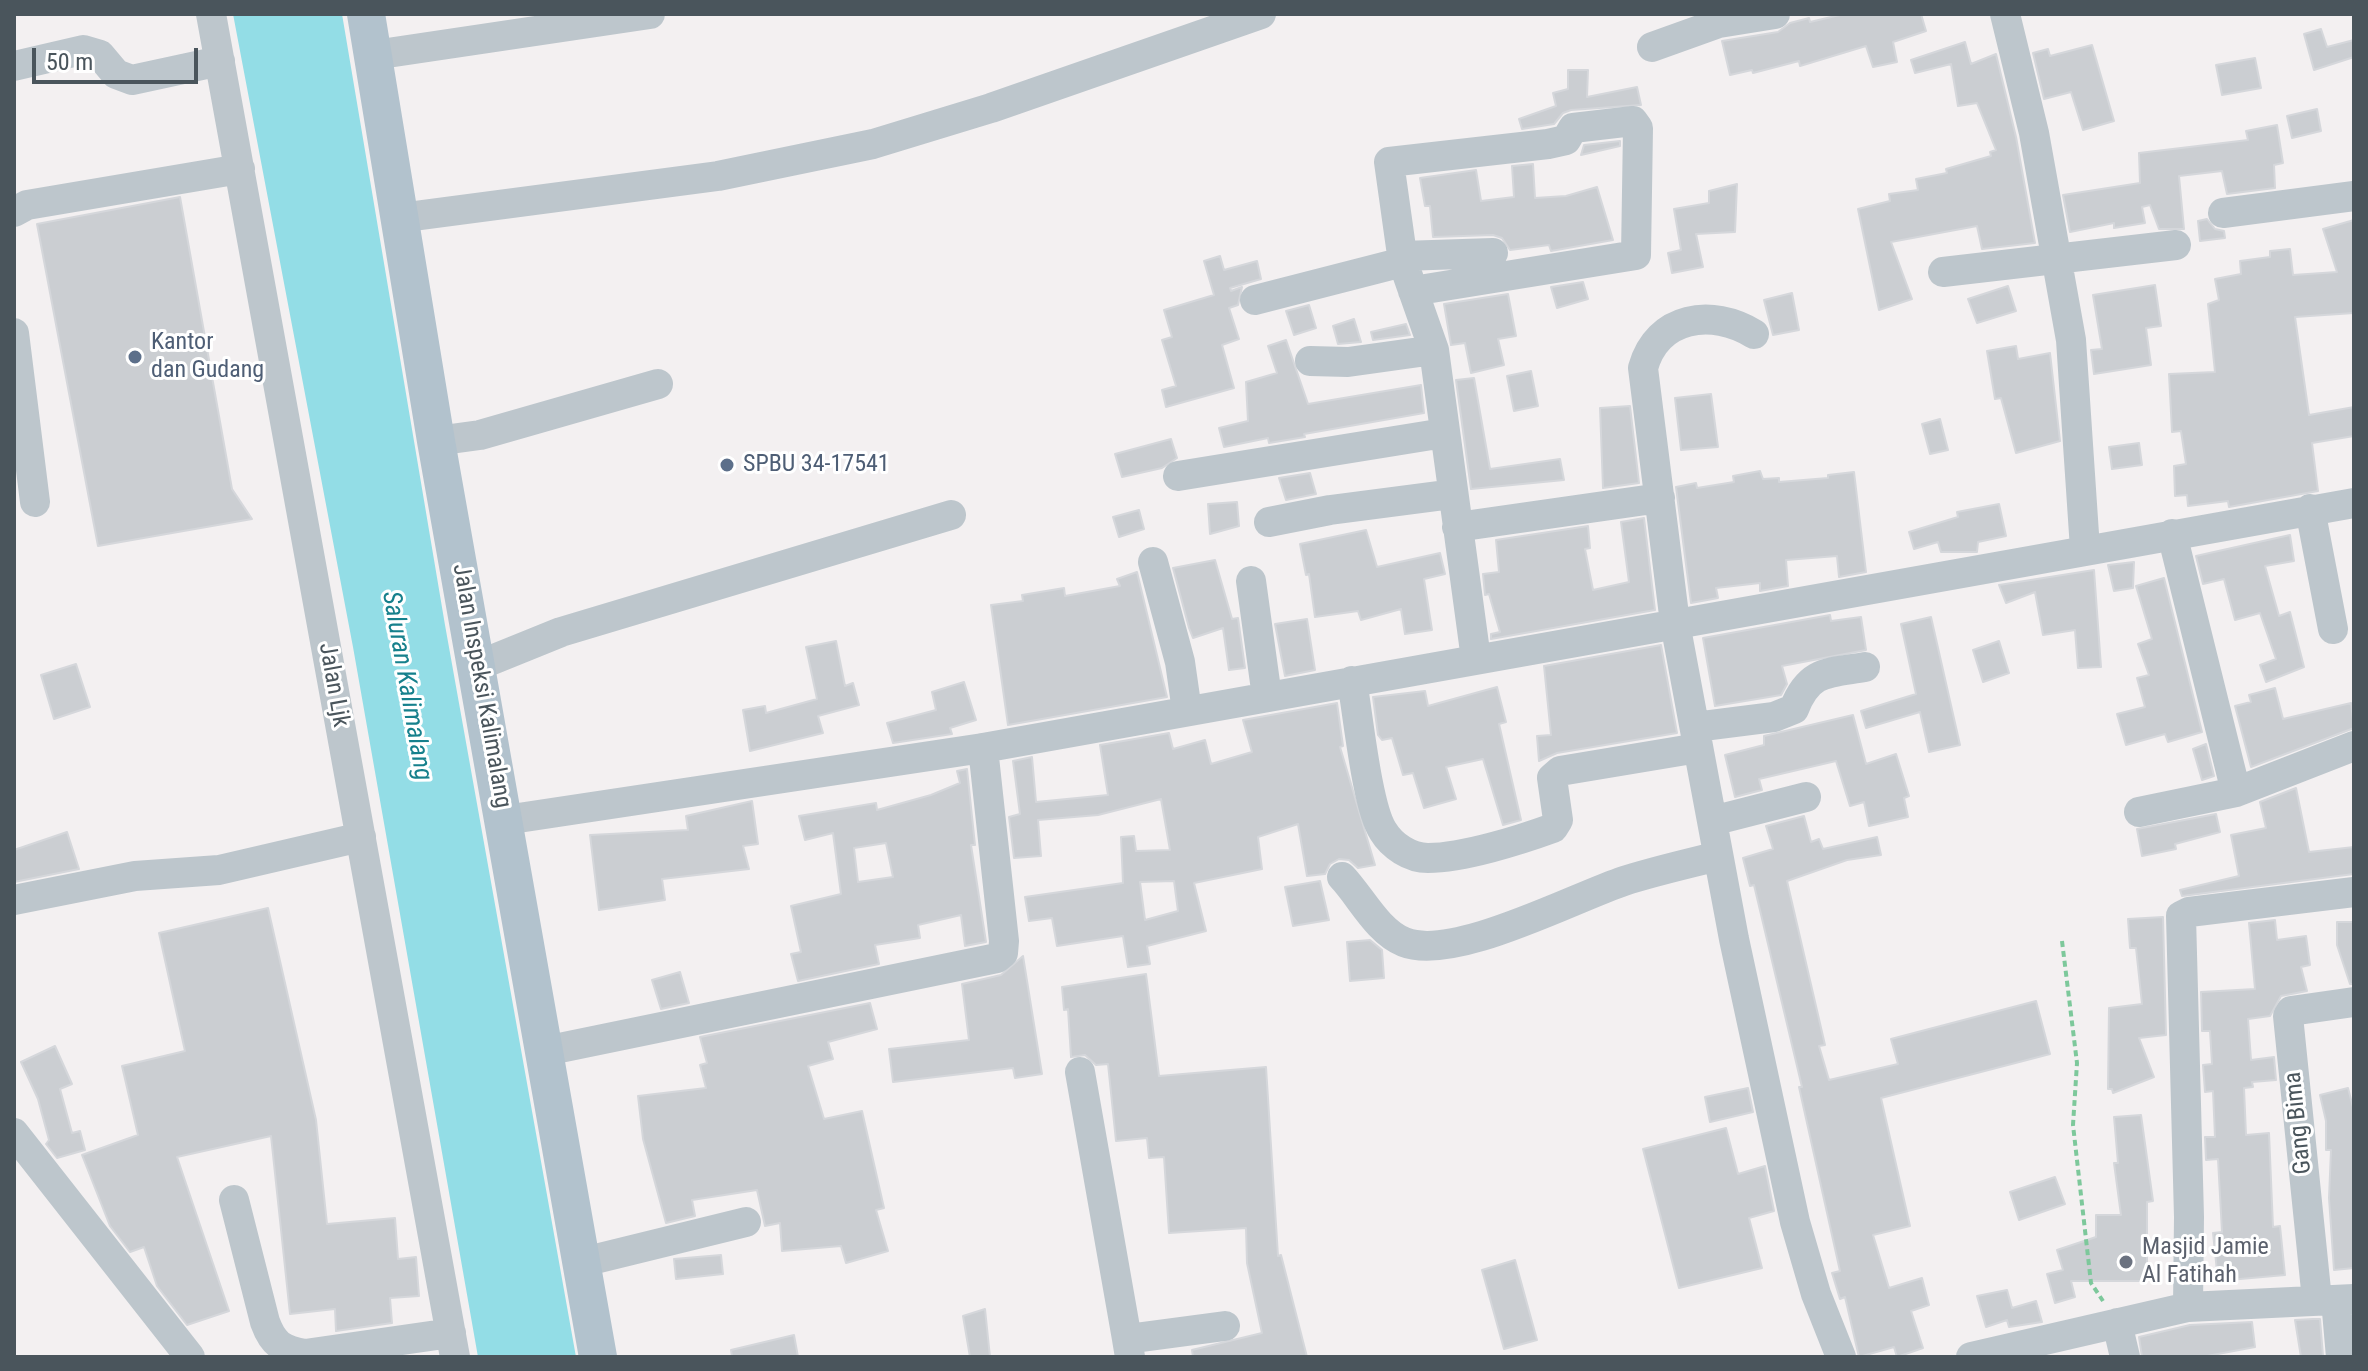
<!DOCTYPE html>
<html>
<head>
<meta charset="utf-8">
<style>
	body { margin:0 }
	#map { position:relative; width:2368px; height:1371px; overflow:hidden; background:#f3f0f1; font-family:"Roboto Condensed",sans-serif }
	canvas { display:block }
	.frame { position:absolute; inset:0; border:16px solid #4a555c; pointer-events:none }
	.scale { position:absolute; left:32px; top:48px; width:166px; height:36px; box-sizing:border-box; border:4px solid #4a555c; border-top:0; padding-left:10px; font-size:24px; line-height:28px; white-space:nowrap; color:#4a555c; -webkit-text-stroke:6px #fff; paint-order:stroke }
</style>
</head>
<body>
<div id="map">
<canvas width="2368" height="1371"></canvas>
<div class="frame"></div>
<div class="scale">50 m</div>
</div>
<script>
const ctx = document.querySelector('canvas').getContext('2d');
ctx.lineJoin = 'round';
function fillPath(path, color) { ctx.fillStyle = color; ctx.fill(path, 'evenodd'); }
function trace(path, color, width, dash) { ctx.strokeStyle = color; ctx.lineWidth = width; ctx.lineCap = dash ? 'butt' : 'round'; ctx.setLineDash(dash || []); ctx.stroke(path); }
function drawText(font, color, halo, rows, align = 'center') {
  ctx.font = font + ' "Roboto Condensed",sans-serif'; ctx.lineWidth = 6; ctx.setLineDash([]); ctx.textBaseline = 'middle'; ctx.strokeStyle = halo; ctx.fillStyle = color; for (const [text, x, y, turn = 0] of rows) {
    ctx.save(); ctx.translate(x, y); ctx.rotate((+turn || 0) * Math.PI / 180); ctx.textAlign = isNaN(turn) ? turn : align; if (halo) ctx.strokeText(text, 0, 0); ctx.fillText(text, 0, 0); ctx.restore();
  }
}
fillPath(new Path2D(`
	M233,14H342L445,625L576,1357H478L353,647Z`), '#93dde6');
const building = new Path2D(`
	M1844,14H1921L1926,31L1893,42L1897,62L1873,67L1866,46L1800,66L1799,61L1753,73L1752,70L1730,75L1722,41L1778,32L1790,23L1809,18L1810,22Z
	M2321,29L2327,47L2354,40V57L2314,70L2304,34Z
	M1965,42L1971,64L1996,54L2016,137L2035,243L1982,249L1977,226L1891,242L1912,299L1879,310L1858,209L1890,201L1889,194L1918,190L1916,179L1947,173L1946,169L1991,156L1990,152L1996,150L1977,103L1958,106L1951,64L1915,73L1911,60Z
	M2092,45L2114,121L2083,130L2071,92L2044,99L2033,53L2048,49L2050,56Z
	M2255,58L2261,88L2222,95L2216,65Z
	M1568,70H1588L1587,97L1637,87L1641,105L1571,110L1563,113L1554,124L1522,129L1519,119L1556,106L1553,93L1568,89Z
	M2317,109L2321,131L2292,138L2287,116Z
	M2277,125L2283,163L2274,165L2275,188L2227,194L2222,171L2179,176L2184,229H2159L2150,205L2142,207L2145,223L2114,228V223L2070,232L2063,195L2140,183L2139,153L2248,140L2246,131Z
	M1620,141V146L1581,155L1584,145Z
	M1533,164L1535,198L1566,196L1597,187L1613,240L1551,251L1549,245L1510,250L1502,238L1493,235L1433,237L1430,206H1425L1420,178L1476,170L1481,201L1514,197L1512,166Z
	M1737,184L1735,232L1696,234L1703,267L1672,273L1668,253L1681,250L1674,209L1709,203V191Z
	M180,197L232,489L252,519L98,546L37,224Z
	M2207,219L2215,229L2224,231L2225,238L2200,241L2198,221Z
	M2354,220V313L2295,317L2309,415L2354,407V436L2312,443L2318,491L2229,507L2228,501L2188,506L2187,495L2175,496L2174,466L2186,464L2181,431L2172,432L2169,374L2215,372L2208,304L2219,300L2215,279L2241,274L2240,261L2270,257V251L2290,249L2293,275L2337,272L2323,229Z
	M1220,256L1224,270L1257,261L1261,279L1230,288L1231,291L1242,287L1238,305L1229,308L1239,339L1222,345L1234,388L1166,407L1162,390L1176,386L1162,340L1172,337L1164,310L1214,295L1204,261Z
	M1583,282L1588,299L1557,308L1551,287Z
	M2155,285L2161,326L2146,328L2151,365L2094,374L2091,350L2102,349L2093,295Z
	M2008,286L2016,311L1977,323L1968,299Z
	M1792,293L1799,330L1773,335L1764,300Z
	M1508,294L1516,336L1498,339L1504,365L1471,373L1465,343L1451,345L1444,304Z
	M1309,305L1316,328L1294,335L1286,311Z
	M1354,319L1361,342L1338,344L1333,326Z
	M1406,324L1410,335L1373,340L1371,332Z
	M1286,340L1308,404L1421,385L1424,413L1304,434L1305,437L1269,443L1268,438L1224,447L1219,428L1248,421L1246,382L1277,373L1268,346Z
	M2016,346L2018,359L2050,353L2060,441L2016,453L2001,398L1995,399L1987,351Z
	M1531,371L1538,406L1514,411L1507,376Z
	M1474,378L1490,469L1560,459L1564,480L1471,489L1456,380Z
	M1711,394L1718,447L1681,450L1675,398Z
	M1630,406L1639,483L1603,488L1600,408Z
	M1940,419L1948,450L1930,454L1922,424Z
	M1171,439L1177,458L1162,468L1122,477L1115,454Z
	M2139,443L2142,465L2112,469L2109,447Z
	M1760,471L1763,479L1779,478V482L1828,478V475L1854,472L1866,572L1839,577L1837,556L1786,560L1788,586L1760,591V583L1716,588L1718,598L1691,603L1676,487L1696,483L1697,488L1734,482L1733,476Z
	M1310,473L1316,494L1286,500L1279,478Z
	M1237,502L1239,526L1210,534L1208,504Z
	M1999,504L2006,536L1978,542L1977,552H1941L1938,542L1914,549L1909,532L1958,517L1957,512Z
	M1139,510L1144,529L1119,537L1113,517Z
	M1644,518L1655,610L1491,639V634L1500,632L1489,594L1485,595L1483,574L1499,572L1496,540L1588,526L1590,548L1585,549L1593,590L1629,582L1621,522Z
	M1366,530L1377,567L1440,553L1445,574L1424,579L1432,630L1405,634L1401,609L1361,620L1358,611L1315,617L1309,574L1306,575L1300,544Z
	M2290,535L2294,561L2265,566L2279,616L2290,612L2304,667L2266,682L2260,665L2276,659L2260,613L2235,620L2224,579L2203,584L2196,556Z
	M1215,560L1232,619L1238,618L1245,668L1229,670L1223,628L1193,638L1189,628L1173,568Z
	M2134,562L2133,588L2114,591L2108,565Z
	M2094,570L2101,667L2078,668L2075,630L2043,635L2035,592L2006,603L1999,585Z
	M1137,572L1167,697L1008,725L991,605L1023,601L1022,595L1064,588L1065,596L1120,586L1117,579Z
	M2164,578L2202,732L2168,742L2165,734L2126,745L2117,714L2145,707L2137,678L2149,675L2138,644L2152,639L2136,586Z
	M1830,615L1831,621L1861,617L1866,650L1782,666L1787,684L1781,695L1715,706L1703,638Z
	M1931,617L1960,745L1929,752L1920,712L1866,728L1861,711L1916,694L1901,624Z
	M1307,619L1315,670L1285,676L1275,624Z
	M836,641L845,686L853,683L859,705L818,716L823,733L750,751L743,710L765,706L766,713L817,699L806,647Z
	M1999,641L2009,673L1983,682L1973,650Z
	M1661,645L1677,733L1557,753L1539,761L1537,736L1551,735L1544,666Z
	M76,664L90,707L54,719L41,675Z
	M964,682L976,720L950,728L952,734L893,743L887,723L936,710L932,692Z
	M1497,687L1506,722L1499,724L1521,820L1503,825L1483,759L1446,767L1456,799L1424,808L1413,773L1403,775L1392,738L1382,740L1378,735L1373,697L1425,691L1428,706Z
	M2275,688L2283,719L2351,703L2354,728L2251,767L2235,706L2251,702L2249,695Z
	M1337,703L1343,746L1340,747L1375,865L1358,868L1349,860L1339,859L1330,864L1325,874L1307,876L1298,824L1258,837L1262,869L1194,883L1206,931L1147,946L1150,964L1128,967L1123,936L1057,946L1052,918L1029,921L1025,897L1123,883L1121,837L1134,836L1136,851L1170,850L1161,799L1098,815L1038,820L1041,856L1014,858L1009,817L1020,814L1013,761L1032,757L1036,802L1108,795L1100,745L1169,733L1173,749L1205,740L1211,764L1252,752L1243,720ZM1174,881L1178,911L1145,920L1140,882Z
	M1853,715L1866,764L1896,754L1909,796L1904,798L1908,817L1869,826L1864,802L1850,806L1836,761L1759,779L1762,790L1735,797L1725,755L1764,745V736Z
	M2206,744L2214,776L2202,780L2193,749Z
	M967,769L975,845H971L986,942L965,946L961,915L918,925L920,938L875,945L879,964L798,981L791,954L801,952L791,906L841,894L833,833L805,840L799,816L876,803L877,810L931,795L960,783L957,771ZM886,843L893,877L858,882L854,848Z
	M2296,788L2309,852L2354,847V874L2182,896L2180,890L2239,876L2231,835L2266,828L2260,802Z
	M752,801L758,844L743,846L749,869L662,879L665,900L599,910L590,835L688,830L686,816Z
	M2216,814L2220,832L2175,844L2176,849L2142,856L2137,829Z
	M1804,816L1811,842L1819,839L1823,849L1877,837L1881,855L1847,860L1787,881L1825,1045L1819,1046L1829,1080L1898,1064L1891,1039L2036,1001L2050,1054L1881,1098L1910,1226L1873,1235L1889,1288L1922,1278L1929,1305L1911,1311L1923,1348L1897,1357L1894,1347L1859,1357L1845,1297L1840,1299L1832,1273L1840,1271L1799,1087H1802L1754,885L1750,886L1743,858L1773,849L1766,826Z
	M67,832L79,869L14,882V850Z
	M1320,881L1329,920L1293,926L1285,887Z
	M268,908L316,1120L327,1224L395,1218L398,1259L416,1257L419,1296L390,1298L392,1323L336,1331L335,1309L290,1314L271,1136L177,1157L229,1311L187,1325L157,1286L144,1247L130,1252L110,1226L82,1155L138,1135L122,1066L185,1051L159,933Z
	M2163,917L2166,1035L2139,1038L2154,1077L2113,1093L2112,1089H2108L2109,1008L2142,1004L2136,948H2130L2128,919Z
	M2275,920L2277,940L2306,936L2310,965L2301,967L2307,991L2281,996L2270,1016L2248,1019L2251,1060L2274,1057L2276,1080L2252,1082L2253,1087L2244,1088L2246,1135L2269,1133L2273,1227L2280,1226L2285,1275L2218,1281L2213,1233L2222,1232L2218,1159L2206,1160L2205,1137H2215L2213,1091L2205,1092L2203,1065L2212,1064L2210,1031H2202L2201,992L2255,989L2249,923Z
	M2337,922H2354V984H2350L2337,945Z
	M1370,940L1382,950L1384,978L1350,981L1347,942Z
	M1023,956L1042,1074L1015,1078L1013,1068L893,1082L889,1049L969,1040L962,984L1001,975Z
	M680,972L689,1003L661,1009L652,980Z
	M1146,974L1159,1076L1266,1067L1278,1256L1281,1255L1307,1357H1193L1192,1350L1262,1333L1247,1263L1246,1228L1169,1233L1164,1157L1149,1158L1147,1138L1116,1141L1108,1064L1096,1065L1085,1055L1071,1057L1068,1009L1064,1010L1062,987Z
	M870,1003L877,1029L828,1042L833,1059L808,1066L824,1119L862,1111L884,1208L876,1210L888,1251L846,1263L841,1246L782,1251L780,1223L765,1226L757,1190L692,1200L695,1216L666,1223L643,1139L638,1096L706,1088L700,1065L707,1063L700,1037Z
	M55,1046L72,1084L60,1089L72,1133L80,1131L85,1150L57,1158L46,1144L49,1140L38,1099L21,1062Z
	M1748,1088L1753,1112L1710,1122L1705,1097Z
	M2348,1088L2354,1111V1268L2334,1270L2329,1198L2331,1150H2326V1121L2320,1095Z
	M2141,1115L2153,1201L2147,1202V1281H2071L2075,1297L2055,1303L2047,1274L2063,1270L2057,1250L2096,1237V1215H2121L2114,1163H2118L2114,1117Z
	M1726,1128L1738,1174L1765,1166L1774,1211L1749,1218L1762,1268L1679,1288L1643,1149Z
	M2055,1177L2065,1204L2019,1220L2010,1192Z
	M721,1255L723,1274L676,1279L674,1259Z
	M1515,1260L1537,1340L1504,1349L1482,1270Z
	M2007,1290L2012,1308L2036,1301L2042,1322L2009,1327L2007,1320L1986,1327L1977,1296Z
	M985,1309L990,1357H970L963,1316Z
	M2313,1319H2320L2323,1356L2301,1357L2295,1320Z
	M2252,1322L2255,1347L2202,1357H2142L2139,1337L2190,1325Z
	M794,1335L798,1357H732L731,1350Z`);
fillPath(building, '#cbced2');
trace(building, '#d5d7db', 2);
trace(new Path2D(`
	M2062,941L2077,1063L2073,1125L2091,1283L2103,1301`), '#7dc89b', 4, [6, 4]);
trace(new Path2D(`
	M211,14L455,1357
	M2005,14L2034,133L2071,340L2085,549
	M1652,47L1719,23L1775,14
	M374,55L650,14
	M14,66L83,50L100,55L116,74L132,80L220,61
	M14,212L27,205L240,169
	M2223,213L2354,196
	M399,218L718,176L873,144L991,108L1261,14
	M1402,256L1493,253
	M1943,272L2176,245
	M1413,291L1636,255L1638,128L1633,121L1573,128L1566,140L1548,144L1389,162L1403,262L1434,350L1476,659
	M1255,300L1403,262
	M14,333L35,502
	M1754,334C1712,308 1657,316 1643,368L1675,623L1734,939L1795,1222L1816,1294L1841,1357
	M1310,361L1348,362L1434,350
	M436,441L480,435L658,384
	M1178,476L1444,433
	M2310,509L2333,629
	M1269,522L1330,510L1453,494
	M1457,527L1660,498
	M2172,534L2236,792
	M1153,562L1180,662L1187,711
	M1251,581L1267,697
	M477,666L561,632L951,515
	M1352,681C1358,714 1367,807 1383,831C1392,846 1410,858 1428,858C1463,858 1520,840 1553,828L1558,820L1552,778L1560,771L1698,748
	M1695,727L1774,717L1794,709C1809,670 1828,673 1865,667
	M2139,812L2236,792L2354,746
	M505,820L983,748L2354,503
	M1712,821L1806,797
	M1342,877C1361,897 1377,931 1404,942C1453,962 1573,898 1624,881C1655,871 1687,864 1718,856
	M14,900L135,876L219,870L361,837
	M545,1051L997,958L1003,953L1004,941L983,748
	M1080,1072L1127,1339
	M14,1133L190,1357
	M234,1200L265,1322C273,1344 282,1350 305,1354L451,1333
	M579,1263L746,1222
	M2317,1300L2288,1016L2291,1011L2354,1002
	M2336,1300L2341,1357
	M2188,1307L2189,1217L2181,916L2189,912L2354,892
	M2117,1323L2125,1357
	M1130,1357L1127,1339L1225,1326
	M1971,1357L2188,1307L2354,1299`), '#bdc6cc', 30);
trace(new Path2D(`
	M366,14L436,441L598,1357`), '#b2c2cd', 38);
for (const [x, y, r, color] of [
	[135,357,8,"#5c6f8a"],
	[727,465,8,"#5c6f8a"],
	[2126,1262,8,"#6b7280"]
]) { const dot = new Path2D(); dot.arc(x, y, r, 0, 2 * Math.PI); ctx.fillStyle = color; ctx.fill(dot); trace(dot, '#fff', 3); }
drawText('24px', '#4e5e75', '#fff', [
	["Kantor",151,343],
	["dan Gudang",151,371],
	["SPBU 34-17541",743,465]
], 'left');
drawText('24px', '#4a555c', '#fff', [
	["Jalan Ljk",333,685,80],
	["Jalan Inspeksi Kalimalang",481,686,80],
	["Gang Bima",2299,1123,-96]
]);
drawText('24px', '#5b616d', '#fff', [
	["Masjid Jamie",2142,1248],
	["Al Fatihah",2142,1276]
], 'left');
drawText('italic 26px', '#16808c', '#fff', [
	["Saluran Kalimalang",406,686,80]
]);
</script>
</body>
</html>
